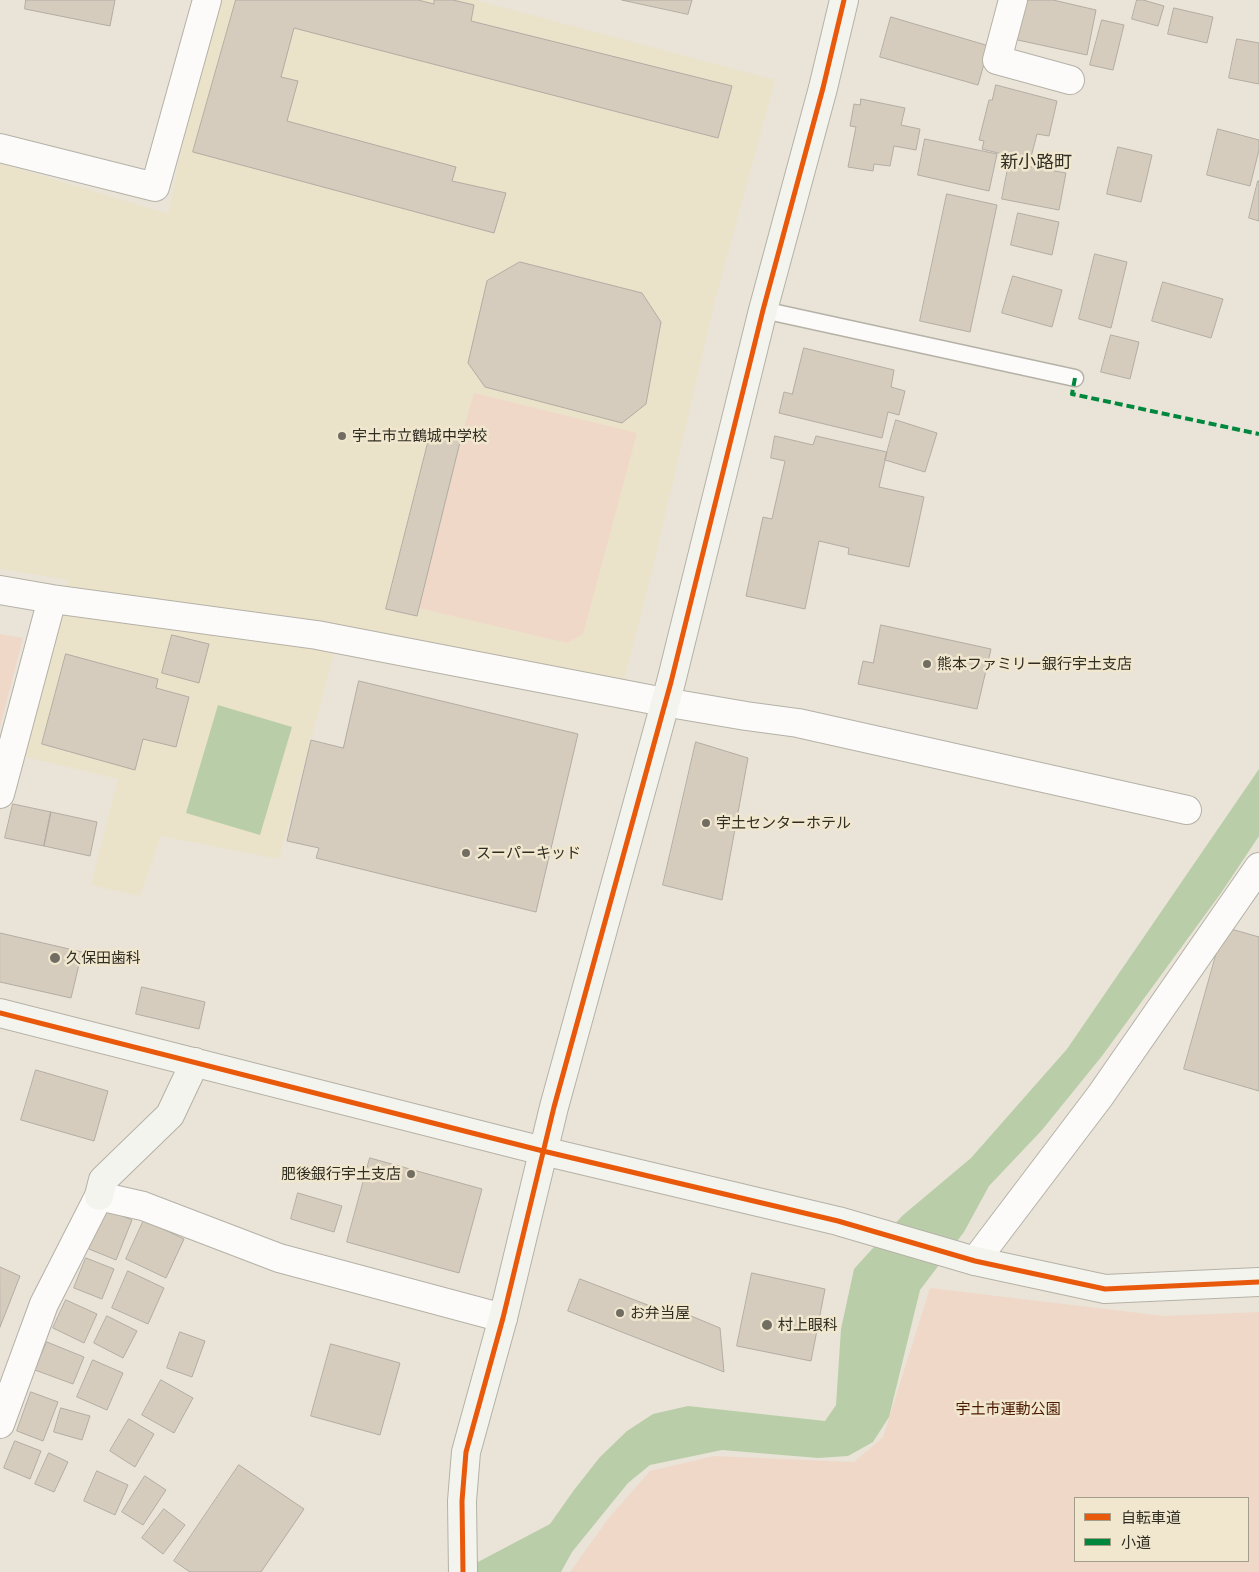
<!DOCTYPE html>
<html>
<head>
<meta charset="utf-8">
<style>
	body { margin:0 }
	#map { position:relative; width:1259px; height:1572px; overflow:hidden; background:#e9e4d7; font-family:Inter,"Noto Sans JP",sans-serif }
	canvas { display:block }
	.legend { position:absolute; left:1074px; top:1497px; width:175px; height:65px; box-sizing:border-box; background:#f1e7cf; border:1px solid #a49d8a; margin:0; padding:6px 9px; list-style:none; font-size:15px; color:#302d23 }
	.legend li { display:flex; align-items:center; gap:10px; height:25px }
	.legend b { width:25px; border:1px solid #a49d8a }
</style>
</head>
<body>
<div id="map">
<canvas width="1259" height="1572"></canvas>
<ul class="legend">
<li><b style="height:6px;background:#e8590c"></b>自転車道</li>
<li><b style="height:6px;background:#00873e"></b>小道</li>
</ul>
</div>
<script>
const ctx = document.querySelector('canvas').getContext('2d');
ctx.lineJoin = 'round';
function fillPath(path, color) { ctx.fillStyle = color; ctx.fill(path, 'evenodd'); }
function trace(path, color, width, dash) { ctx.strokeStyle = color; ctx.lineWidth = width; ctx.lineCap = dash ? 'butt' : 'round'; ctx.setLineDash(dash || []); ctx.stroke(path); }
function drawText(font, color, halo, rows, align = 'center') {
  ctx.font = font + ' Inter,"Noto Sans JP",sans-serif'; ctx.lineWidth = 5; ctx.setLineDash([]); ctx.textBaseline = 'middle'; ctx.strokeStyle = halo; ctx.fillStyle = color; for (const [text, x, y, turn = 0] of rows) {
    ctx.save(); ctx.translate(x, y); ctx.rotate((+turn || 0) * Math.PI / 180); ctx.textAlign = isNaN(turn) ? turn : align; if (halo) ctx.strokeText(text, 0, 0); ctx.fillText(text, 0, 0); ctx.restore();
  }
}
fillPath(new Path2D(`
	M220,0H475L775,80L714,305L653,567L624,681L341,627L279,859L161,836L140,896L91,885L118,779L22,756L68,580L0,569V163L168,214L192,99Z`), '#ebe2ca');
fillPath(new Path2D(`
	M474,393L637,433L583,634L567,643L419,608L461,438Z
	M0,634L23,638L0,727Z
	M930,1288L1164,1316L1259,1312V1572H570L608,1519L650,1471L714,1456L854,1462L883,1437ZM1075,1498H1248V1561H1075Z`), '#f0d8c9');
fillPath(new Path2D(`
	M218,705L292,727L260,835L186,813Z
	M1259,769V836L1221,893L1102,1056L1042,1130L989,1186L964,1232L920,1290L889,1417L873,1442L848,1456L818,1458L722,1450L650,1465L628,1483L572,1552L561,1572H459L550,1524L574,1490L600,1457L627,1431L653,1414L688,1406L825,1421L836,1405L841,1329L854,1269L902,1216L971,1158L1067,1049Z`), '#b9cea8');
const building = new Path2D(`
	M26,0H115L110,26L25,9Z
	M236,0H418L434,4V0H453L474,5L471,21L732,86L718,138L294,28L281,77L298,81L287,121L456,167L452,181L506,193L494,233L193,152Z
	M622,0H692L688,14Z
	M1021,0H1053L1096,10L1087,55L1013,39Z
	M1137,0H1143L1164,6L1158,26L1132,19Z
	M1174,8L1213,17L1207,43L1168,34Z
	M891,17L989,46L978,85L880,57Z
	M1102,20L1124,25L1113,70L1090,65Z
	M1237,39L1259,43V84L1229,78Z
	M996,85L1057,101L1049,136L1037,134L1030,161L982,149L984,141L979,140L989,100H992Z
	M861,99L905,108L901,125L920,129L916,150L894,146L890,166L874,164L873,171L848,167L856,127L850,126L854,104L860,105Z
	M1218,129L1259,140V150L1250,186L1207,175Z
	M925,139L997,154L989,191L918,175Z
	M1118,147L1152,155L1141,202L1107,194Z
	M1009,163L1066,173L1059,210L1002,199Z
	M1258,181H1259V221L1249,218Z
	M947,194L997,205L970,332L920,321Z
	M1018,213L1059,222L1052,255L1011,245Z
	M1095,254L1127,262L1111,328L1079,319Z
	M520,262L642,293L661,322L646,404L622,423L485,387L468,363L487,281Z
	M1013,276L1062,290L1052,327L1002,313Z
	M1163,282L1223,299L1211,338L1152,321Z
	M1111,335L1139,342L1130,379L1101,372Z
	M804,348L894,370L891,387L905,391L899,415L888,412L882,438L779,413L784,392L792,394Z
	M896,420L937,433L925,472L885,460Z
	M431,431L461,438L417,616L386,609Z
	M775,436L813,445L816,436L887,452L879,487L924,497L909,567L848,554L849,548L819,541L805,609L746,596L763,517L772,519L785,461L771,458Z
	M881,625L991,649L977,709L858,684L863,661L873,663Z
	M172,635L209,644L199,683L162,673Z
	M66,654L158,679L156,688L189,697L176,747L143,739L135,770L42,744Z
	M359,681L578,734L536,912L316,858L319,848L287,841L311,740L343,748Z
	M696,742L748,758L722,900L663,885Z
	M13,804L51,812L44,846L5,838Z
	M51,812L97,822L90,856L44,846Z
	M1224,927L1259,937V1091L1184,1069Z
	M0,933L82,952L71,998L0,982Z
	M142,987L205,1002L199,1029L136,1014Z
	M36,1070L108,1091L94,1141L21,1120Z
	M370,1158L482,1189L459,1273L347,1242Z
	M298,1193L342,1206L334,1232L291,1219Z
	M105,1209L132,1220L116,1260L89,1249Z
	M144,1220L184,1239L166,1278L126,1259Z
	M86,1258L114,1269L102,1299L74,1288Z
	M0,1267L20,1276L0,1327Z
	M128,1271L164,1288L148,1324L112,1308Z
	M752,1273L825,1289L811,1361L737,1346Z
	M580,1279L666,1312L667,1306L720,1328L724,1372L568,1311Z
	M66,1300L97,1314L84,1343L53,1328Z
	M107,1316L137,1331L123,1358L94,1343Z
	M180,1332L205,1341L192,1377L167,1368Z
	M47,1342L84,1357L73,1384L35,1370Z
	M331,1344L400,1363L380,1435L311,1416Z
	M93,1360L123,1373L107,1410L77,1397Z
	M161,1380L193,1398L174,1433L142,1415Z
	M31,1392L58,1402L43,1441L17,1431Z
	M61,1408L90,1416L82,1440L54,1432Z
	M129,1419L154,1434L135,1467L110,1451Z
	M15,1441L41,1451L30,1479L4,1468Z
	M49,1453L68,1462L54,1492L35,1484Z
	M239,1465L304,1509L261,1572H190L174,1561Z
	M97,1471L128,1485L115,1515L84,1501Z
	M145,1476L166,1490L143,1525L122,1512Z
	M164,1509L185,1525L163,1554L142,1538Z`);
fillPath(building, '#d6ccbd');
trace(building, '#b2aca3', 1);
const lane = new Path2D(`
	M763,310L1075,378`);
const street = new Path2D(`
	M1013,0L997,60L1070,80
	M0,148L155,187L207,0
	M0,590L52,599L317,635L664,702L746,716L798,723L1187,810
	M0,794L52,599
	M975,1261L1100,1096L1259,867
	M0,1424L44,1304L99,1196L143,1206L279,1258L503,1318`);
const secondary = new Path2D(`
	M0,1013L543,1151L838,1221L975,1261L1105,1289L1259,1282
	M99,1196L103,1180L170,1115L195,1062
	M463,1572L462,1501L466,1452L503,1318L554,1107L671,682L763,310L823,88L844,0`);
trace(lane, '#b5b1a7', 19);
trace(street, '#b5b1a7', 30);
trace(secondary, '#b5b1a7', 30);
trace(lane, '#fcfbf9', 16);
trace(street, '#fcfbf9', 28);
trace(secondary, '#f4f4ee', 28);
trace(new Path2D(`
	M1075,378L1072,394L1259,434`), '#00873e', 4, [8, 4]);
trace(new Path2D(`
	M0,1013L543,1151L838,1221L975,1261L1105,1289L1259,1282
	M463,1572L462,1501L466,1452L503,1318L554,1107L671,682L763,310L823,88L844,0`), '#e8590c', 5);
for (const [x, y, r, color] of [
	[342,436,5,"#716d62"],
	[927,664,5,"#716d62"],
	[706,823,5,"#716d62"],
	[466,853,5,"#716d62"],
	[55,958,6,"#716d62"],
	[411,1174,5,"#716d62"],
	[620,1313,5,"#716d62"],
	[767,1325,6,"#716d62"]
]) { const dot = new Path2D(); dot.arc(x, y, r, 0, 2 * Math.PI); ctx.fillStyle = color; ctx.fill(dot); trace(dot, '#f1e7cf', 2); }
drawText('15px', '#302d23', '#f1e7cf', [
	["宇土市立鶴城中学校",352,436],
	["熊本ファミリー銀行宇土支店",937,664],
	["宇土センターホテル",716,823],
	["スーパーキッド",476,853],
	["久保田歯科",66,958],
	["肥後銀行宇土支店",401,1174,"right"],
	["お弁当屋",630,1313],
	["村上眼科",778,1325]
], 'left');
drawText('15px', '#4b1800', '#f1e7cf', [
	["宇土市運動公園",1008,1409]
]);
drawText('18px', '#302d23', '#f1e7cf', [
	["新小路町",1036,163]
]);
</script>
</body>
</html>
